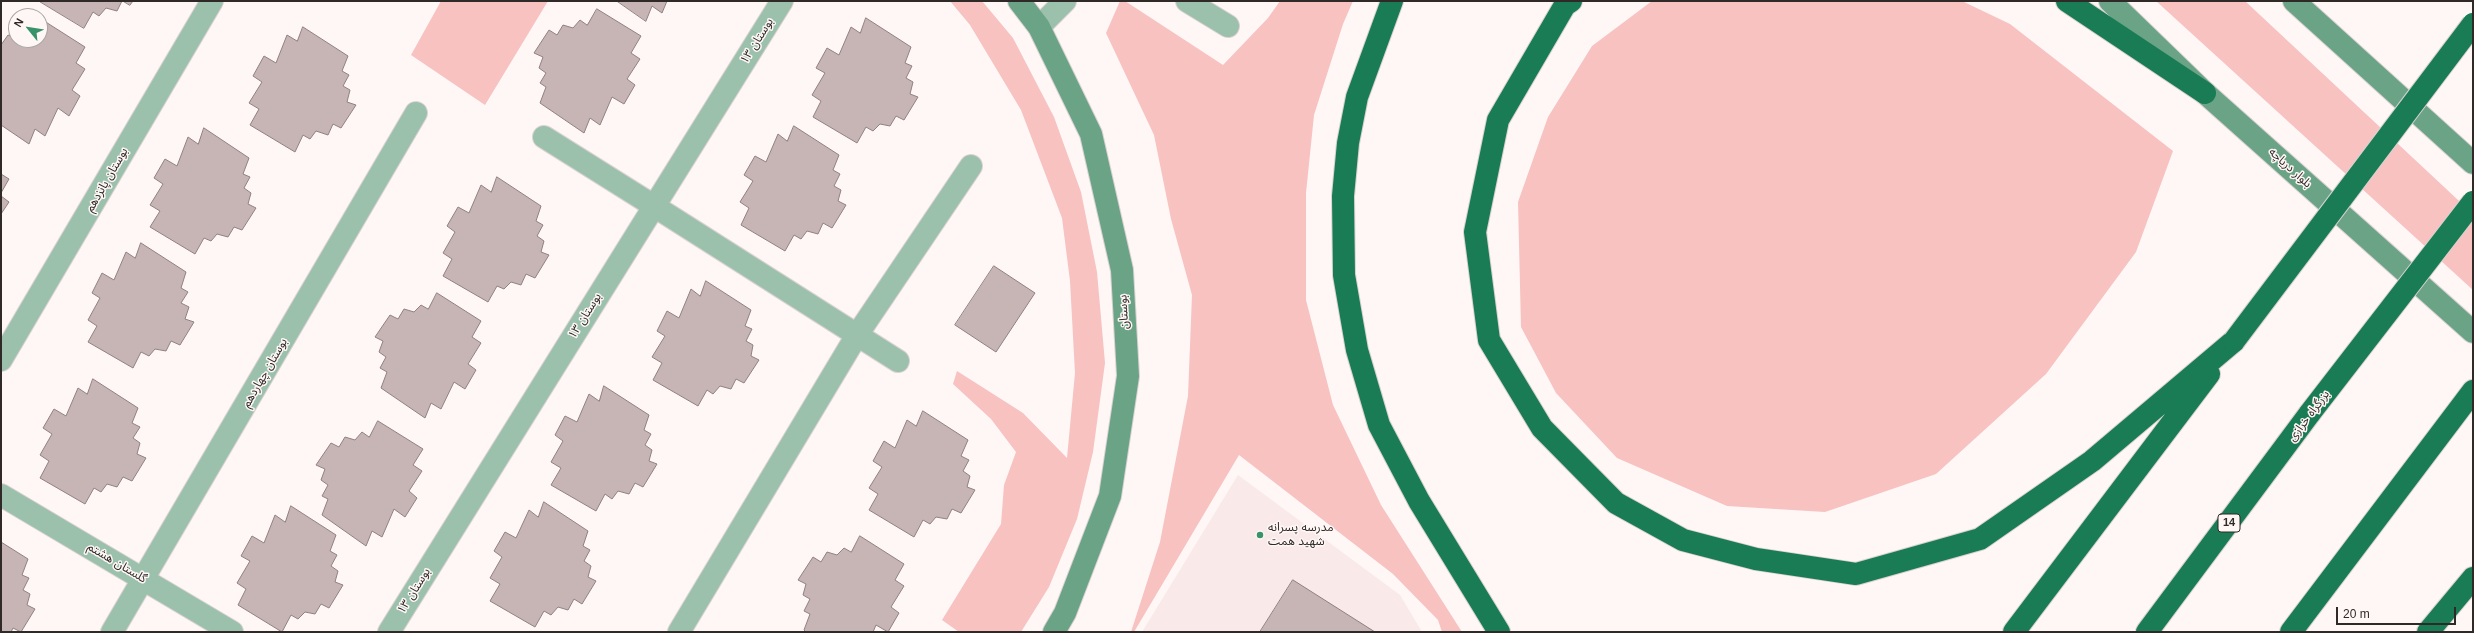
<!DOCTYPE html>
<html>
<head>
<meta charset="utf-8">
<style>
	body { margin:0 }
	#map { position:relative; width:2474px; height:633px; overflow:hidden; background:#fef7f6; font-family:Helvetica,sans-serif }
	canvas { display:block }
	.frame { position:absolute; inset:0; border:2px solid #2f2928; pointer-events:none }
	.north { position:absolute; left:8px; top:8px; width:40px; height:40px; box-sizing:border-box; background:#fef7f6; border:1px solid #aba5a4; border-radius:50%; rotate:300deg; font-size:11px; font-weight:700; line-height:16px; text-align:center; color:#2f2928 }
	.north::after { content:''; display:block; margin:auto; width:14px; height:18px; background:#38936a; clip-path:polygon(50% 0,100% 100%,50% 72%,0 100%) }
	.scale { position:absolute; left:2336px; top:607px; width:120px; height:18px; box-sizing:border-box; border:2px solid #2f2928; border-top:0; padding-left:5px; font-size:12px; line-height:14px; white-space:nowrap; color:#2f2928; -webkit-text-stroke:3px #fef7f6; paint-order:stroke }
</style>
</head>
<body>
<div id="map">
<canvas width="2474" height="633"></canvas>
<div class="frame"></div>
<div class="north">N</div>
<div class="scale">20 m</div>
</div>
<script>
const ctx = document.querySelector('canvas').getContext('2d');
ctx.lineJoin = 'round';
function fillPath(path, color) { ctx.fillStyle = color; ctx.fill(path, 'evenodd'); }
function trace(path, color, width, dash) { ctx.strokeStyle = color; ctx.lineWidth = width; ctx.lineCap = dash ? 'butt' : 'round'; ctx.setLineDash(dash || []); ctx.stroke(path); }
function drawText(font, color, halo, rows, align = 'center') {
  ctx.font = font + ' Helvetica,"Noto Sans Arabic",sans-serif'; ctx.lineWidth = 3; ctx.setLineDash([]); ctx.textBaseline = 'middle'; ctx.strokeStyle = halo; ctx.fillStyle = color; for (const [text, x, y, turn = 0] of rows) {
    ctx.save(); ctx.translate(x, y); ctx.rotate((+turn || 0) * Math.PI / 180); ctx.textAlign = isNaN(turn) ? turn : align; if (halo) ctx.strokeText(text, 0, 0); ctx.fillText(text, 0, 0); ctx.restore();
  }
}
fillPath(new Path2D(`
	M1238,475L1400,595L1422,632H1142Z`), '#f9e9e8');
fillPath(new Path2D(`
	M441,1H548L485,105L411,55Z
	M950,1H982L1013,38L1054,117L1081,192L1097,272L1105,363L1093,452L1077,519L1049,587L1021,632H959L942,620L1001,524L1004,485L1016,452L991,419L953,384L957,371L1023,413L1067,458L1075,373L1070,281L1062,218L1021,110L970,25Z
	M1120,1H1125L1223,65L1268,18L1280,1H1353L1343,24L1314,115L1306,193V300L1333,405L1381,505L1462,632H1442L1438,620L1393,574L1239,455L1134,632H1131L1160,542L1188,396L1192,295L1171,219L1154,135L1106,33Z
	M1652,1H1962L2010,24L2173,151L2136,252L2046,374L1936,474L1825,512L1727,506L1617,458L1556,393L1521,327L1518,202L1548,117L1592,46Z
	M2156,1H2245L2473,214V290Z`), '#f7c2c0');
const building = new Path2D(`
	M39,1H122L117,11L106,8L99,16L93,12L84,28Z
	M123,1H133L130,5Z
	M617,1H667L662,13L652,6L646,21Z
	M597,9L641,36L631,53L640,59L627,79L635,85L624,104L612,97L600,125L590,118L584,133L540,103L546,87L540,83L546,73L539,68L543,57L534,53L549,30L557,35L563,25L573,28L580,20L587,25Z
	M866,18L911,47L905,63L912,66L906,78L913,82L910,94L918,97L904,120L896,116L890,126L880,124L873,131L866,127L857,143L813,117L821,101L812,95L825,73L816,68L827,48L839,55L851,27L860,33Z
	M41,19L85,47L76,63L85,69L72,90L80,96L69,116L58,108L45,136L35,129L29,144L1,125V45L8,35L16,38V40H40Z
	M303,27L348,56L342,71L349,75L343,86L350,90L347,102L356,105L341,128L333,124L328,135L316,131L310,139L303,135L295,152L250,125L259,109L249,103L262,82L253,76L264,56L276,63L287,35L297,41Z
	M794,126L839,155L833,170L840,174L834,186L841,190L838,201L846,205L832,228L823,223L818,234L807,231L801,239L794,235L785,251L741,225L749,208L740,202L753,181L744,175L755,156L766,162L778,134L787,141Z
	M204,128L249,158L243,174L250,177L244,188L251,193L248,204L256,208L242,230L234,227L228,237L217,234L211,241L204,238L195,254L150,227L160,211L150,205L163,184L154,178L165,159L177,166L188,137L198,144Z
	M1,174L9,179L1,193Z
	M497,177L541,206L536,221L543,225L537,236L544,241L541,252L549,255L535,278L526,274L521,285L511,282L504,289L497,286L488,302L443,276L452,259L443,253L455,232L447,226L458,207L469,213L481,185L491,192Z
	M1,196L9,202L1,214Z
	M141,243L186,272L181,288L188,292L181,303L189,307L185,319L194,322L180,345L171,341L166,351L155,349L149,356L141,352L133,368L88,342L97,326L88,320L100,298L92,293L102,273L114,280L126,252L135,258Z
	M994,266L1035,293L996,352L955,325Z
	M706,281L751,310L745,326L752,329L746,341L753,345L751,356L759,360L744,383L736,379L731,389L720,386L713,394L707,390L698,406L653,380L662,363L652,357L665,336L657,331L667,311L679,318L691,289L700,296Z
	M437,293L481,321L472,337L481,343L468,364L476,370L465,389L454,382L441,409L431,403L425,418L381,388L387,372L380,368L386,357L379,352L383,341L375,337L390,315L398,319L404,309L414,312L421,305L428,309Z
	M93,379L138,408L132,423L140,427L133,438L140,443L137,454L146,458L132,481L123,477L117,487L107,484L101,492L94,488L85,504L40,478L49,461L40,455L52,434L43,428L54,409L66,416L78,388L87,394Z
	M604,386L649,415L644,430L651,434L645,445L652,450L649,461L657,464L643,487L635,483L629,494L618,491L612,499L605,494L596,511L551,485L561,468L551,462L563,441L555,435L565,416L577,422L589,394L599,401Z
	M923,411L968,440L961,456L969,460L963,471L970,476L967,487L975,490L961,513L952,509L947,519L936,517L930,524L923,520L914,537L869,510L878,494L869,488L882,467L873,461L884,441L895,448L907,420L916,426Z
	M378,421L423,449L413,465L422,471L409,491L417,498L405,517L394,509L382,537L372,531L366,546L322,515L328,499L322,496L328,485L321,480L325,469L316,465L331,443L339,447L345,437L355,440L362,432L369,437Z
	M544,502L588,531L583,546L590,550L584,561L591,566L588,577L596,581L582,604L574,599L568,610L558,607L551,615L544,611L535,627L490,601L500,584L490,578L502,557L494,551L505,532L516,538L529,510L538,517Z
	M291,506L336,535L330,551L337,555L331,566L338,571L335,582L343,585L329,608L321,604L315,614L305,612L298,619L291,615L282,632L238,605L246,589L237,583L250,561L241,556L252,536L264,543L275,515L285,522Z
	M860,536L904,564L895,580L904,586L891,607L899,613L888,632L876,625L873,632H806L804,630L810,614L804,611L810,599L803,595L806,584L798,580L813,557L821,562L827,552L837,555L844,548L851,552Z
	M1,542L28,559L22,575L29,578L23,590L30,594L27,605L35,609L21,632L13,628L11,632H1Z
	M1293,580L1375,632H1260Z`);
fillPath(building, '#c6b5b4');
trace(building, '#908180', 1);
const lane = new Path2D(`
	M1187,1L1228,26
	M544,137L654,206`);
const street = new Path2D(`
	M1039,27L1065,1
	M654,206L898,361
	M1,360L212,1
	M1,495L232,632
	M112,632L416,113
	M389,632L782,1
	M679,632L857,335L971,166`);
const secondary = new Path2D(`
	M1019,1L1039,27L1091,134L1122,270L1128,376L1110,496L1065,613L1054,632
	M2110,1L2205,93L2473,332
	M2294,1L2473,163`);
const highway = new Path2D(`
	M1392,1L1357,97L1348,143L1343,196L1344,275L1357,350L1379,425L1419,501L1499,632
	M1571,1L1565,5L1498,120L1475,232L1489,340L1542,428L1616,503L1683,540L1756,559L1856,574L1980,539L2092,461L2234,341
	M2067,1L2205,93
	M2014,632L2209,374
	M2147,632L2310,413
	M2291,632L2473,391
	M2428,632L2473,578`);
trace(lane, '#d9d2d1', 24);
trace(street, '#d9d2d1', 24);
trace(secondary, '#d9d2d1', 24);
trace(highway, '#d9d2d1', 24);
trace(lane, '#9bc0ab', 22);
trace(street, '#9bc0ab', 22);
trace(secondary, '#6ba386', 22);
trace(highway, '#197c54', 22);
const highwayBridge = new Path2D(`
	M2234,341L2473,24
	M2310,413L2473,202`);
trace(highwayBridge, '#d9d2d1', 24, []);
trace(highwayBridge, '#197c54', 22);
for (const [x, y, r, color] of [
	[1260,535,4,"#38936a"]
]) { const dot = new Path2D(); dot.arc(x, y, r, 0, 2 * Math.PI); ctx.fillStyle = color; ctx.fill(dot); trace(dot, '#fef7f6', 1.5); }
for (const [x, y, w] of [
	[2229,523,22]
]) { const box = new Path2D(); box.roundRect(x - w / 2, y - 9, w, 18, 3); ctx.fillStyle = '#fef7f6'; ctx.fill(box); trace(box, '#2f2928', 1); }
drawText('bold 11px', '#2f2928', null, [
	["14",2229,523]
]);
drawText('12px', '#2f2928', '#fef7f6', [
	["بوستان ۱۳",757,41,-58],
	["بلوار دریاچه",2290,168,42],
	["بوستان پانزدهم",107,180,-60],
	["بوستان",1124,312,-93],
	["بوستان ۱۳",585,316,-58],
	["بوستان چهاردهم",265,373,-60],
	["بزرگراه خرازی",2309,416,-53],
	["گلستان هشتم",117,563,31],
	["بوستان ۱۳",414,591,-58]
]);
drawText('12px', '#2f2928', '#fef7f6', [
	["مدرسه پسرانه",1268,528],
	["شهید همت",1268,542]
], 'left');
</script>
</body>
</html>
